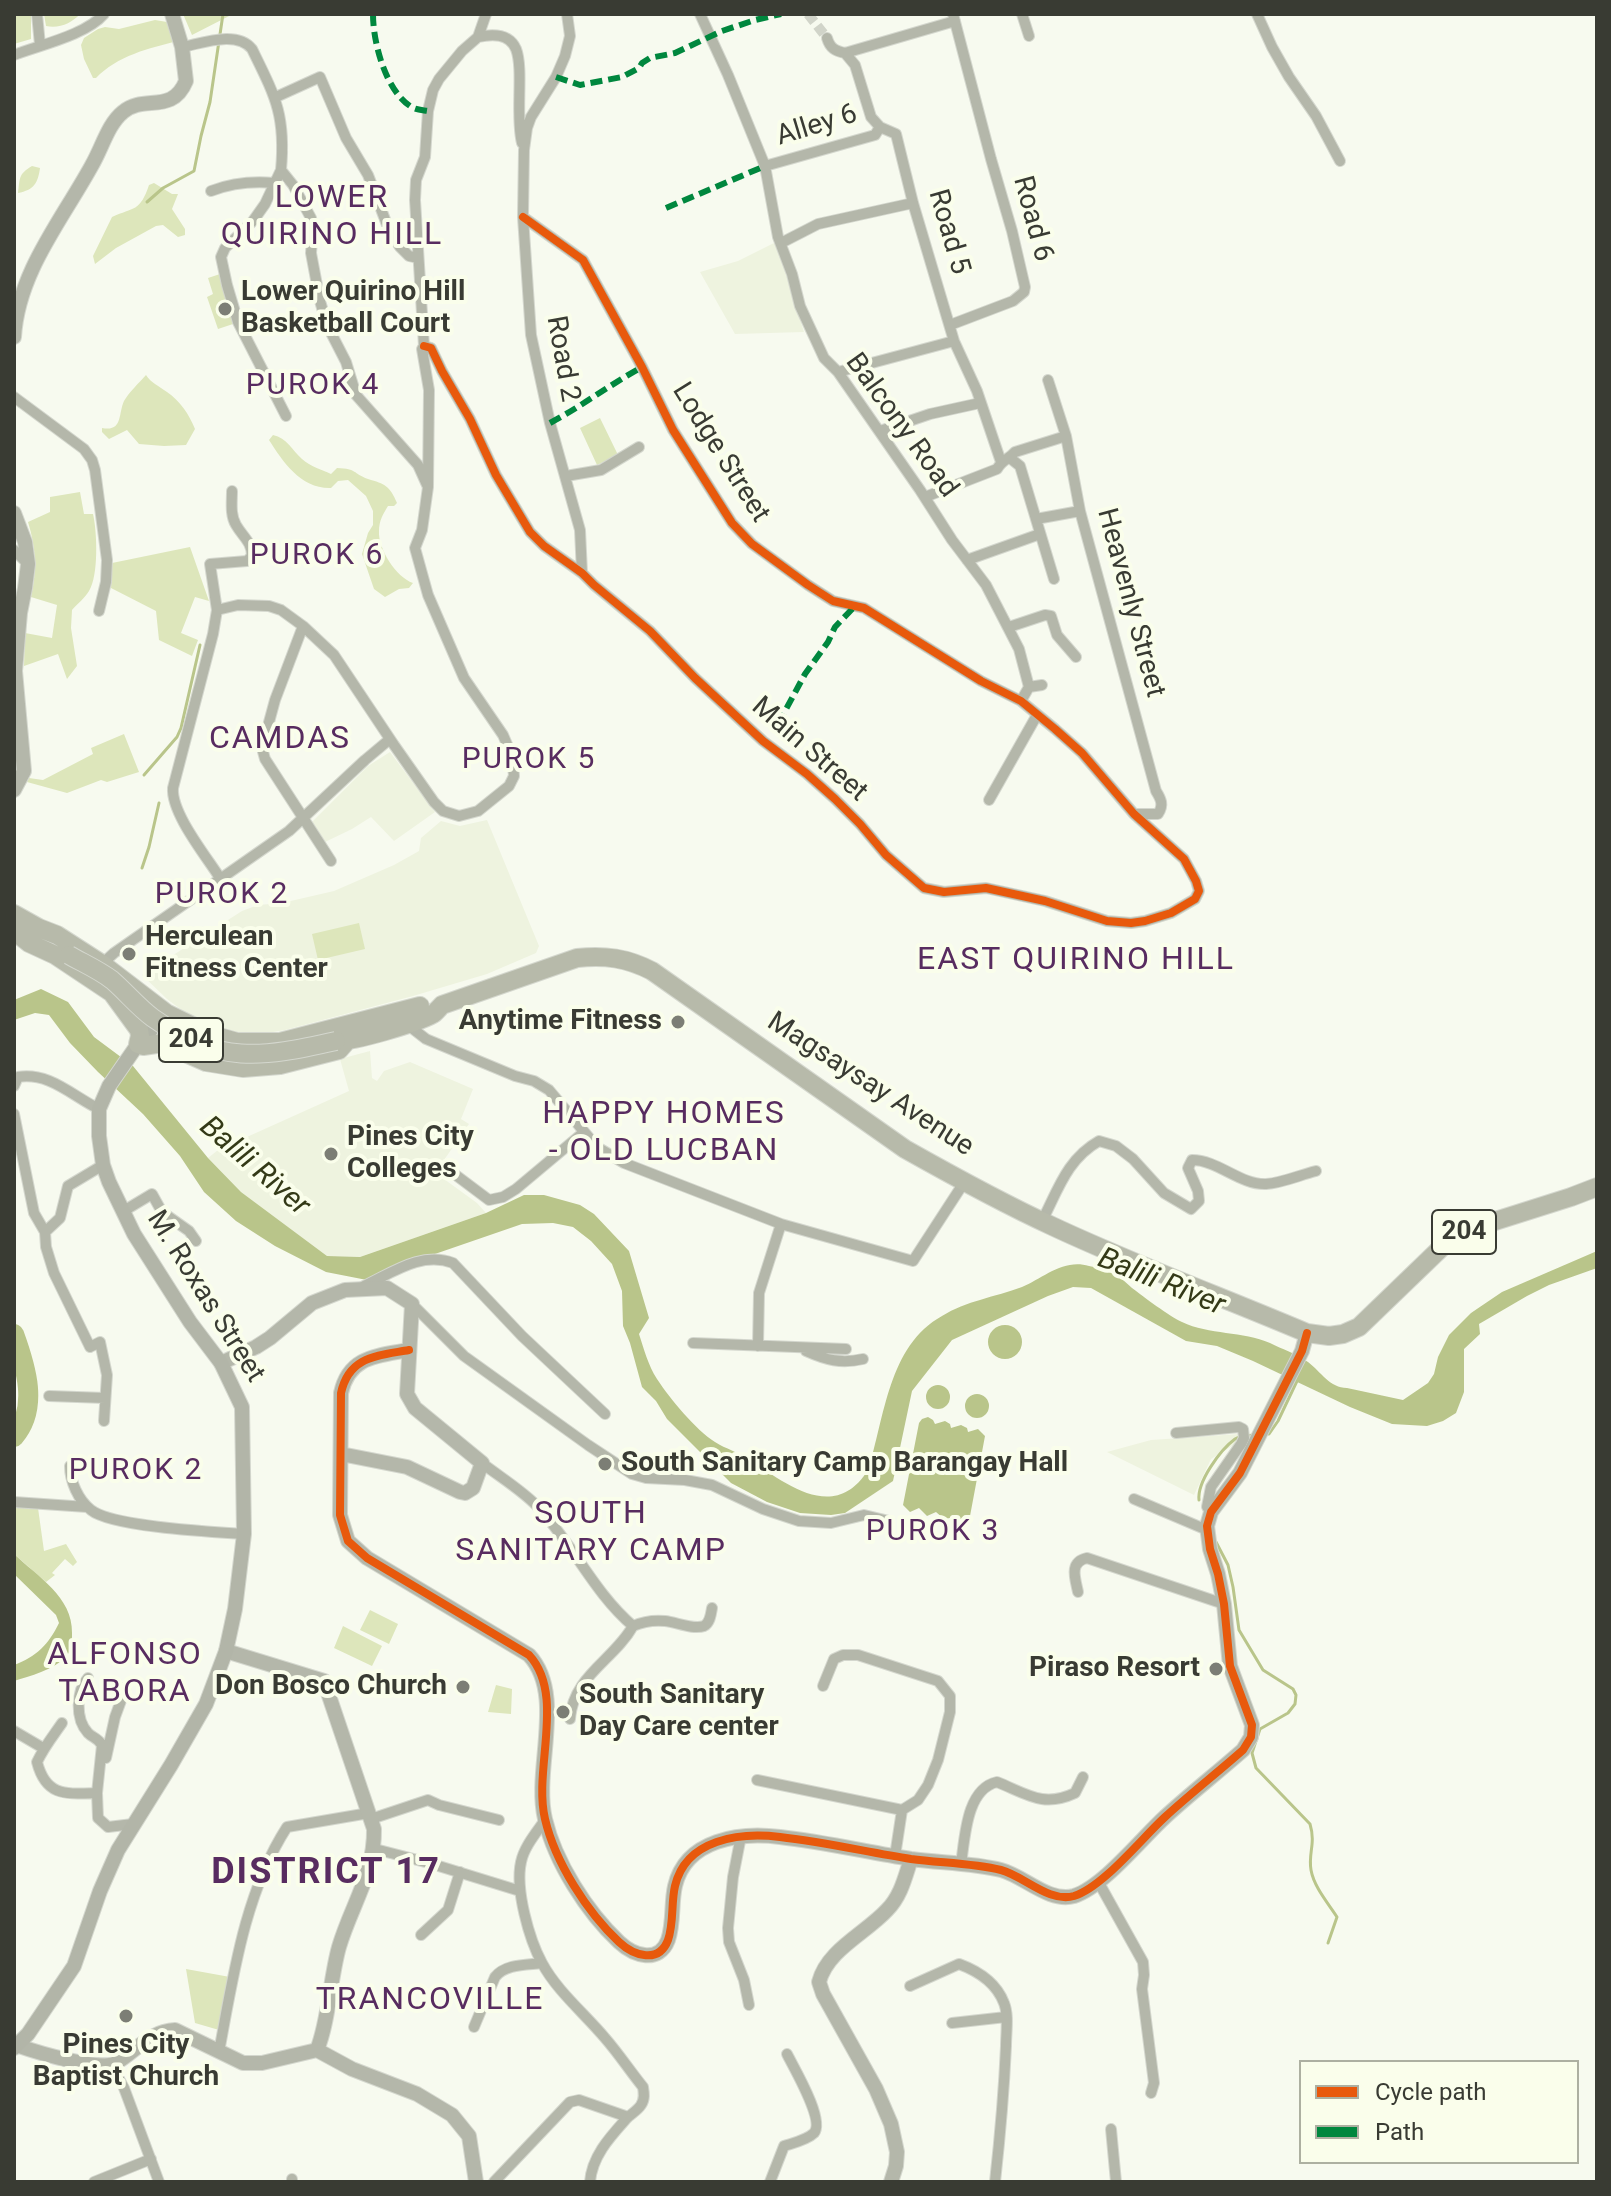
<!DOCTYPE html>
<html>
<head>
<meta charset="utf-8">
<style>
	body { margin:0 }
	#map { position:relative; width:1611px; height:2196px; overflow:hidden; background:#f7faef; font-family:Roboto,sans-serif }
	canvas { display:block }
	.frame { position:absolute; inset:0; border:16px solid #393b33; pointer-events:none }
	.legend { position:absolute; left:1299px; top:2060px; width:280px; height:104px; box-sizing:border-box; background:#fafeeb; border:2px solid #adb0a1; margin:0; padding:10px 14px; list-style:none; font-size:24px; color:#393b33 }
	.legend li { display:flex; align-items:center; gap:16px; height:40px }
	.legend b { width:40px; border:2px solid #adb0a1 }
</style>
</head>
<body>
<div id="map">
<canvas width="1611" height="2196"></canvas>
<div class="frame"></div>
<ul class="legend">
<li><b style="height:10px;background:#e8590c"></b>Cycle path</li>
<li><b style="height:10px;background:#00873e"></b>Path</li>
</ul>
</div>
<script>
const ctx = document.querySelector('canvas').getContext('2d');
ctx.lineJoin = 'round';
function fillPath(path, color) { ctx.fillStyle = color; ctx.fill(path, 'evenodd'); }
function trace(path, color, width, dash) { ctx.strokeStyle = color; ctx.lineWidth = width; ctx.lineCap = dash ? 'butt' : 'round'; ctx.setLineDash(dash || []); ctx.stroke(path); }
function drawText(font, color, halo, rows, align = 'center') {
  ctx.font = font + ' Roboto,sans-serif'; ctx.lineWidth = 8; ctx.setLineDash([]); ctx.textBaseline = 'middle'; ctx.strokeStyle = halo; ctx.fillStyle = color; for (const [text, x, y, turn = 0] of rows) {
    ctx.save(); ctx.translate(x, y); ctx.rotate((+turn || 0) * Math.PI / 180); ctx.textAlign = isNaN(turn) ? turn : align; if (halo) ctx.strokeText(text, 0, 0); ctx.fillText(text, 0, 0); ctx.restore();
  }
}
fillPath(new Path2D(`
	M776,242L804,332L735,334L700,272L738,261Z
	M390,752L435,812L394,841L371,817L352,829L325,842L311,823L368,766Z
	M487,820L539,946L536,953L487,974L413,996L285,1030L261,1034H242L225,1031L191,1017L167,999L142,975L242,911L258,905L282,903L334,891L394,865L419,851L421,838L441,821L460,826Z
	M370,1051L372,1078L377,1081L384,1071L410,1062L473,1089L461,1119L469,1124L444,1160L433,1171L477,1203L486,1213L360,1257L327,1256L241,1192L208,1158L218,1150L349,1091L340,1059Z
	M1239,1434L1237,1443L1211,1459L1194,1495L1107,1452L1151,1440Z`), '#eef3df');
fillPath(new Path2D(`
	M14,14H31V39L14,44Z
	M44,14H80C72,23 59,29 46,26Z
	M183,14H233L192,35Z
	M155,20L167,22L173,30L178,41C149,48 117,56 96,78H93L84,59L81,45L84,38L98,29L105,27L119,29Z
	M32,166L40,168C38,183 34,190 18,193C20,179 18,174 32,166Z
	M154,183L172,194H178L172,209L185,229V235L178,237L163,225L156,226L116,248L95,264L93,256L112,217C134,207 140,212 149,185Z
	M226,272L242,321L218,329L207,297L213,294L208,278Z
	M146,375C151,383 159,386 167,392C180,401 189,414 195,429L186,445L164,446L139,444L127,430L109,439L102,432V428C123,432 118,414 124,401C129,392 139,383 146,375Z
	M600,418L618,455L597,465L580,428Z
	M273,435C287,438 292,450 302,459C311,467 321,469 331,474L337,468C358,469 352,473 368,479C385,484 390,486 397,503L394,506H388C383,514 379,521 379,531C378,549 396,577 413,583L409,588L399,589L385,597L374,589L362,554L368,533L373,525V511L366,496L348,480L338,481L331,488C301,489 283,462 269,440Z
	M80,492L84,514H93C97,531 99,575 89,591C85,598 77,604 72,610L71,628L77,666L67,679L58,654L24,666L25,633L52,638L57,605L31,597C37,570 36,548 28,522L50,512V497Z
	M190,547L209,601L195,597L181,633L198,640L192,656L159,640L156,611L111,588L112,563Z
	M124,734L139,772L107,782L101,780L67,793L27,782L29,778L43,780L93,754L91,748Z
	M359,923L365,949L318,960L312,934Z
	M14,1507L38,1508L44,1551L66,1544L77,1562L73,1566L65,1559L52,1573L55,1575L46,1582L14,1554Z
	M370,1610L398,1624L389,1644L360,1630Z
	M343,1626L382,1646L372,1666L334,1648Z
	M496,1685L512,1689L511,1714L488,1712Z
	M186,1969L230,1977L219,2030L195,2023Z`), '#dde6bb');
fillPath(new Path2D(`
	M41,989L68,1002L94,1037L133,1066L208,1158L241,1192L327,1256L360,1257L486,1213L524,1195H544L580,1205L594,1214L629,1251L649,1318L639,1334C644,1349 648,1365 657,1379C670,1399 696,1430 715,1442C726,1449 738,1452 748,1459C786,1483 834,1524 868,1470C885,1417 888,1346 942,1316C966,1301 995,1297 1022,1287C1043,1278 1064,1258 1089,1266C1098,1268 1110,1272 1118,1276C1123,1279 1127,1284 1132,1288C1144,1297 1169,1316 1182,1322C1209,1335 1243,1331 1270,1343C1282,1349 1297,1354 1308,1362C1321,1372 1330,1388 1347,1388L1403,1400L1428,1383L1434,1374L1438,1357L1449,1335L1471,1313L1502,1292L1597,1251V1268L1549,1285L1527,1296L1479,1324L1480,1334L1464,1349V1392L1456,1413L1443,1421L1427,1426L1392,1424L1350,1407L1253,1361L1217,1346L1186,1341L1091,1288L1073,1287L1048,1296L952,1340L912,1391L893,1481L845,1513L831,1515L800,1513L767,1502L731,1483L667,1419L656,1401L642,1387L630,1343L623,1326L622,1291L612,1264L591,1241L573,1227L553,1223L522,1224L403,1265L372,1281L326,1272L275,1246L236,1221L204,1192L180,1156L143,1114L98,1072L70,1043L49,1015L35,1013L14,1020V1000Z
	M988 1342a17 17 0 1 1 34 0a17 17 0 1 1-34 0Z
	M926 1397a12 12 0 1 1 24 0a12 12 0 1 1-24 0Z
	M965 1406a12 12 0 1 1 24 0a12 12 0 1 1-24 0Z
	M928,1417L933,1420L935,1424L945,1421L950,1424L951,1428L961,1425L967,1428L968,1432L978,1429L985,1436L970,1516L964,1522H958L953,1515L950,1518L944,1519L936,1512L927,1516L919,1508L910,1512L903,1505L919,1423L922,1419Z
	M14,1554C37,1576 73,1597 72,1633C72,1642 72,1650 66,1657C53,1670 30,1676 14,1681V1665C36,1657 49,1644 59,1623L56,1615L14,1574Z`), '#b9c58a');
trace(new Path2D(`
	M147,202L163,188L194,171L201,136L210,102L223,14
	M144,775L177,737L181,728L200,645
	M142,868L149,847L159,803
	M1265,1434H1269L1278,1421L1297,1381
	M1199,1500C1197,1482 1220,1450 1235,1439C1240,1436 1247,1436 1254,1435
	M1216,1542L1228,1565L1233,1587L1239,1630L1263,1670L1293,1689L1296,1695L1295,1704L1288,1713L1260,1729L1252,1753L1256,1768L1310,1824C1316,1844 1308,1853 1311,1870C1314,1887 1328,1903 1337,1917L1328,1943`), '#b9c58a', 3);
trace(new Path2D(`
	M14,1334C26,1367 39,1408 14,1437`), '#b9c58a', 20);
trace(new Path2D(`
	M808,14L827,38`), '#d1d4c9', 10, [10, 5]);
const minor = new Path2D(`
	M37,14L40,45
	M567,14L570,36L565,56L556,77L531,117L527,128L524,150L523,217L531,335L550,423L580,530L582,573
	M700,14L728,75L765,166L778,237L792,274L800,306L824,358L838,372L920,490L952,540L986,585L1019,649L1029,687L1021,701
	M1022,14L1029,36
	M1257,14L1272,47L1289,77L1316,116L1340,161
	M478,37C492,34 509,33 516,49C524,70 515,116 522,143
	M827,38C830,48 835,51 845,53L855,65L871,117L880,127L896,134L913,203L954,341L977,391L1001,462
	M182,47C203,43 237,30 252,49C275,96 286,115 281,170L293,185L311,218L313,227L311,253L320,301L327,325L346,362L356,395L418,465L427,485
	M845,53L955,21
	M14,55C40,45 86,35 104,14
	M276,97L320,77L346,138L368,175L389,230L400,247L409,256L418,258
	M765,166L875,135L880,127
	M281,170L265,204L253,221L225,248L221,257L227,285L238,322L286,416
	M211,191C232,183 252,181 274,183
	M781,243L818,224L913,203
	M950,325L1013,301L1024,292L1025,287L1012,231L991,159L953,14
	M424,346L431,348L442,371L470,419L496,475L530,532L544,546L582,573L594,585L650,631L695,678L763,741L807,774L835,799L860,824L886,855L924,888L944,892L986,888L1045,901L1107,921L1131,923L1145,921L1171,913L1195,899L1199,891L1196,881L1184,859L1134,814L1082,753L1055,729L1021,701L981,681L864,608L833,601L808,585L752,544L732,523L673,430L642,367L583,260L523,217
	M838,372L954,341
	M1048,380L1066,436L1080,511L1156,791C1161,799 1164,805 1158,814H1134
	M14,397L84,449L92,460L95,470L107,560L106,582L99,611
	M880,431L930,414L980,403
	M1010,458L1020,466L1054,579
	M566,476L601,470L639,447
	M925,497L997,469C1002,460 1009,459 1015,452L1066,436
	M1036,519L1080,511
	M14,550L28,564
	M967,560L1040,534
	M217,610L238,605L269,606L281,610L303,626L334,655L394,745L434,802L443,811L459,816L478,811L509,786L514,776L512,756L503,735L464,678L428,595L415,548L422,530L428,487L429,390L422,349L424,346L415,200L416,180L425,157L428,111L433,90L439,79L462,51L478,37L486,14
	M303,626L275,700L262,748L265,759L331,861
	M1009,627L1045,615L1051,616L1057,635L1076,657
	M1029,687L1042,685
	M989,800L1037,715
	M220,878C206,856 171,813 173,788L213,634L217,610L210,564L247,561L252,556C252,542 243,537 236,525C230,515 232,502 232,491
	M102,964L114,953L289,831L365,760L390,739
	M408,1025L426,1039L515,1076L534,1081L549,1090L597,1147L624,1163L781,1224L913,1261L965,1181
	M14,1086L18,1077C50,1072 72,1096 99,1109
	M14,1114L34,1213L45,1232L46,1247L54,1273L90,1347L100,1342L107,1375L104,1421
	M453,1173L489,1200L503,1197L516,1189L584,1132
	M122,1212L152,1194L162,1212L189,1231L196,1241
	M1042,1221C1058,1190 1067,1159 1099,1141L1116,1146L1133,1159L1164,1193L1191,1209L1199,1201L1198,1191L1188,1168L1192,1160C1218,1160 1240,1185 1266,1184C1282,1183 1300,1175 1316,1171
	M45,1232L60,1218L68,1186L103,1165
	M364,1286C392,1273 421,1251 453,1263L522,1336L605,1414
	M412,1304L464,1356L588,1445L632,1474L646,1478L685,1480L712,1485L763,1509L799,1521L831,1523L864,1515L889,1521
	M693,1343L846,1349
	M758,1346L759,1293L781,1224
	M806,1351C826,1360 841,1364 863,1359
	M49,1396L105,1398
	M1176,1433L1239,1427L1243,1429L1244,1438L1241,1444L1211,1487L1207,1507L1211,1512
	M482,1463C500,1477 520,1489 536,1505C572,1542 593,1592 633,1626
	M70,1466C70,1481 78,1500 91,1510C112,1527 213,1532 244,1534
	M1134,1499L1207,1530
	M14,1502L87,1507
	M1078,1592C1075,1578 1069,1562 1087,1558L1224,1604
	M88,1678C76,1691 75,1719 88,1733C93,1738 98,1738 102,1745L97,1793
	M823,1686L834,1659L843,1655H858L938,1681L950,1696V1712L938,1760L928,1785L918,1800L902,1810L895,1856
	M570,1719C573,1676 614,1660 633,1626C642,1622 654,1620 665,1621C676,1622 693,1630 704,1626C710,1623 711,1614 712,1608
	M62,1723C53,1736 44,1747 37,1762C46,1797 66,1794 97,1793L98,1818L108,1827L133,1824
	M14,1731L43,1748
	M106,1758L115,1717L126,1687
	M757,1780L902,1810
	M371,1819L428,1800L439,1805L499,1820
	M545,1820C536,1833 524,1847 521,1862C515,1889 529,1939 542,1963C557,1991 585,2014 605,2038C619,2054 630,2071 643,2087C644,2093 645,2099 641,2105C638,2110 631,2114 627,2118C610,2137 592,2156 590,2182
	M741,1836L733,1877L728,1928L729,1942L744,1980L749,2005
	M375,1849L429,1863L520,1891
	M961,1864C965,1838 966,1789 997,1782C1027,1794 1043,1808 1075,1793L1083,1777
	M1099,1883L1143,1962L1144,1975L1142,1989L1154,2083L1151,2093
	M421,1935L448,1910L460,1872
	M910,1986L959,1964C978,1971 996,1982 1004,2003C1009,2015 1006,2032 1006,2046C1004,2091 1000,2137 995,2182
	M952,2023L1006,2017
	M474,2027L495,1977C505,1964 526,1965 542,1963
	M219,2052C233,1977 245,1892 287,1827L369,1813
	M112,2066L124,2088L159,2182
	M1111,2129L1116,2182
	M292,2179V2182
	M94,2182L151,2159
	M494,2182L570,2102L579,2100L628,2117
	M770,2182L784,2146C793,2143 807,2140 814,2133C825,2120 794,2068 787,2054`);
const tertiary = new Path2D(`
	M14,337C18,272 62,220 92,165C102,148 108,124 123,112C144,94 172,115 186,81L182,47L172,14
	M14,513L25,542L28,564L25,588L20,613L15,671L24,771L14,790
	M409,1350C377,1356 349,1356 341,1393L340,1515L348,1541L367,1558L529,1655C566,1695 533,1769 545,1819C555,1862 587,1912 619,1942C634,1956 659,1964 668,1940C674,1923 671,1903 675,1886C686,1839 740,1832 780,1837C824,1842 867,1852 911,1859C941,1863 972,1863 1001,1870C1024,1876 1049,1903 1074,1896C1103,1887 1141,1839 1165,1817C1190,1794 1217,1773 1243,1750L1251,1737L1252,1725L1230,1666L1224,1604L1218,1574L1210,1549L1207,1526L1211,1512L1240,1473L1302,1351L1307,1333
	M221,1363L256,1347L270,1338L312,1303L345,1290L387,1288L412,1304L407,1394L415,1408L482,1463L473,1488L465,1493L460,1492L407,1467L341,1454
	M226,1651L324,1681L374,1829C375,1873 351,1906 339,1947C330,1979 329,2020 317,2050
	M19,2046C36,2052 102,2072 116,2063C136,2051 150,2031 175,2030L243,2063H262L317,2050
	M317,2050L352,2069L417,2094L452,2115L469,2136L476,2182
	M891,2182L896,2166L897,2152L891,2124L876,2089L823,1994L819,1982C827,1950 866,1933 887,1910C901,1896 905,1877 911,1859`);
const secondary = new Path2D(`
	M14,2048L28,2034L74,1966L100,1891L118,1850L171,1765L206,1704L226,1651L235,1609L244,1534L242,1407L221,1363L190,1322L134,1234L109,1182L103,1165L99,1136V1109L109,1086L138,1044L165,1014`);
const trunk = new Path2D(`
	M14,914L39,928L57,935L102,964L166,1013L209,1034L237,1042H280L420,1006
	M14,931L29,943L55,955L112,993L139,1030L140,1036L138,1044
	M336,1041C353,1042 417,1023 433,1014C436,1012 439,1008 442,1005L577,958C605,955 627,958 652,971L905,1149C953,1176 1002,1203 1052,1226C1135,1265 1222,1297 1307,1333L1329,1336L1343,1334L1359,1327L1442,1247L1470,1229L1571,1197L1597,1187
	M143,1046L163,1043L206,1062L243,1068L280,1065L339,1050L346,1042`);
trace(minor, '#d4d7ce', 12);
trace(tertiary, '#d4d7ce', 16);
trace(secondary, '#d4d7ce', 16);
trace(trunk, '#d4d7ce', 20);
trace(minor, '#b4b7aa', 10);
trace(tertiary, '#b4b7aa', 14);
trace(secondary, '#b2b5a8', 14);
trace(trunk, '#b7baaa', 18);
const trunkBridge = new Path2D(`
	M69,955C83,963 99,970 112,980C126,992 138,1007 153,1018C220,1065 260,1058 336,1041`);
trace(trunkBridge, '#d4d7ce', 20, []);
trace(trunkBridge, '#b7baaa', 18);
trace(new Path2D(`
	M373,14C373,42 385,89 410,106C415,110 422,110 428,111
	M556,77L580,85L622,77L639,68L642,63L650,58L675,53L722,31L755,20L781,14
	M666,208L765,166
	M550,423C582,406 611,384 642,367
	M778,724L805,674L828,642L835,627L855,606`), '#00873e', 6, [12, 6]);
trace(new Path2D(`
	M424,346L431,348L442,371L470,419L496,475L530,532L544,546L582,573L594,585L650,631L695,678L763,741L807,774L835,799L860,824L886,855L924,888L944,892L986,888L1045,901L1107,921L1131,923L1145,921L1171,913L1195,899L1199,891L1196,881L1184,859L1134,814L1082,753L1055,729L1021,701L981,681L864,608L833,601L808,585L752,544L732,523L673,430L642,367L583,260L523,217
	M409,1350C377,1356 349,1356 341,1393L340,1515L348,1541L367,1558L529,1655C566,1695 533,1769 545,1819C555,1862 587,1912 619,1942C634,1956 659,1964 668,1940C674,1923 671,1903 675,1886C686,1839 740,1832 780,1837C824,1842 867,1852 911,1859C941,1863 972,1863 1001,1870C1024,1876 1049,1903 1074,1896C1103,1887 1141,1839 1165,1817C1190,1794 1217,1773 1243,1750L1251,1737L1252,1725L1230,1666L1224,1604L1218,1574L1210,1549L1207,1526L1211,1512L1240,1473L1302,1351L1307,1333`), '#e8590c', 8);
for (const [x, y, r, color] of [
	[225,309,8,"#7c7e75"],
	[129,954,8,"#7c7e75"],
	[678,1022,8,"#7c7e75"],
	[331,1154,8,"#7c7e75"],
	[605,1464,8,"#7c7e75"],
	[1216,1669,8,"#7c7e75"],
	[463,1687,8,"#7c7e75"],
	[563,1712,8,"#7c7e75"],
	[126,2016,8,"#7c7e75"]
]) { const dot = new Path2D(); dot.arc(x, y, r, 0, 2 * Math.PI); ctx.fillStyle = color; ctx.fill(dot); trace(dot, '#fafeeb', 3); }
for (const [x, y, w] of [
	[191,1040,64],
	[1464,1232,64]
]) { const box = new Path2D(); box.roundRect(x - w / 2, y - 22, w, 44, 6); ctx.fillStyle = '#fafeeb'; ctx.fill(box); trace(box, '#393b33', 2); }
drawText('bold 26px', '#393b33', null, [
	["204",191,1040],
	["204",1464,1232]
]);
drawText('28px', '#393b33', '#fafeeb', [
	["Alley 6",817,126,-17],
	["Road 6",1032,219,75],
	["Road 5",948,232,74],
	["Road 2",562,359,80],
	["Balcony Road",901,426,54],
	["Lodge Street",720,453,58],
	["Heavenly Street",1130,603,75],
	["Main Street",809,750,41],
	["Magsaysay Avenue",870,1085,33],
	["M. Roxas Street",205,1297,58]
]);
drawText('bold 28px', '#393b33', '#fafeeb', [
	["Lower Quirino Hill",241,293],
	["Basketball Court",241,325],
	["Herculean",145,938],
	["Fitness Center",145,970],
	["Anytime Fitness",662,1022,"right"],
	["Pines City",347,1138],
	["Colleges",347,1170],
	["South Sanitary Camp Barangay Hall",621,1464],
	["Piraso Resort",1200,1669,"right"],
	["Don Bosco Church",447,1687,"right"],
	["South Sanitary",579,1696],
	["Day Care center",579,1728],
	["Pines City",126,2046,"center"],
	["Baptist Church",126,2078,"center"]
], 'left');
ctx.letterSpacing = '2px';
drawText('30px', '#582c60', '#fafeeb', [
	["PUROK 4",313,386],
	["PUROK 6",317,556],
	["PUROK 5",529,760],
	["PUROK 2",222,895],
	["PUROK 2",136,1471],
	["PUROK 3",933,1532]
]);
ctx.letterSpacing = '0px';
drawText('italic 30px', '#343a17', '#fafeeb', [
	["Balili River",254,1167,41],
	["Balili River",1161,1283,22]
]);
ctx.letterSpacing = '2px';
drawText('32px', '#582c60', '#fafeeb', [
	["LOWER",332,199],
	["QUIRINO HILL",332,236],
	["CAMDAS",280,740],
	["EAST QUIRINO HILL",1076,961],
	["HAPPY HOMES",664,1115],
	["- OLD LUCBAN",664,1152],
	["SOUTH",591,1515],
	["SANITARY CAMP",591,1552],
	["ALFONSO",125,1656],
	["TABORA",125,1693],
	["TRANCOVILLE",430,2001]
]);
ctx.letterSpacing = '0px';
ctx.letterSpacing = '2px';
drawText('bold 36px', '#582c60', '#fafeeb', [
	["DISTRICT 17",326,1874]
]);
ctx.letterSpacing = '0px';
</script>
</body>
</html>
